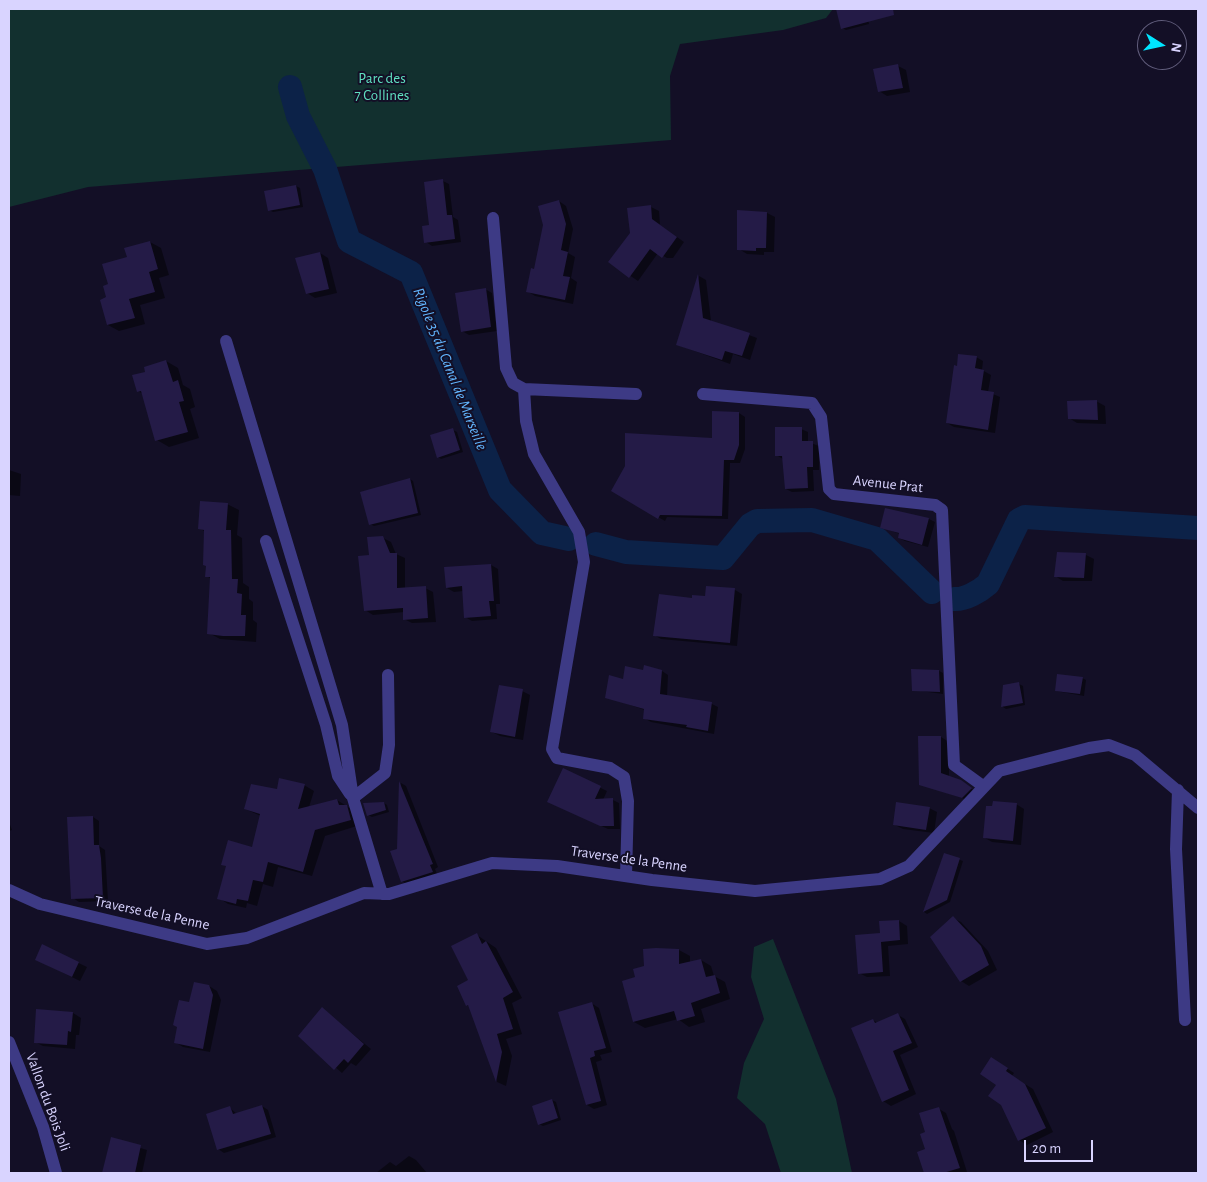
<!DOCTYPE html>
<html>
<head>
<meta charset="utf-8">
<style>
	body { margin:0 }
	#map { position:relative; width:1207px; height:1182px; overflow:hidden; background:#130f26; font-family:"Alegreya Sans",sans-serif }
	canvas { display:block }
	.frame { position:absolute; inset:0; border:10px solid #d9d4ff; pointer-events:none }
	.north { position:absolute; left:1137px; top:20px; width:50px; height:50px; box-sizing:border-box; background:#130f26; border:1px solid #625e7d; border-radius:50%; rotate:100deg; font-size:14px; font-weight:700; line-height:20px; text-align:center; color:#d9d4ff }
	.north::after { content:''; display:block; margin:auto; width:18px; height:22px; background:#00e5ff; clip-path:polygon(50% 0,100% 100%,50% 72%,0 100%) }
	.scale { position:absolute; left:1024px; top:1140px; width:69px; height:22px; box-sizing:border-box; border:2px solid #d9d4ff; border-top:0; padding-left:6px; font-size:15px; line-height:18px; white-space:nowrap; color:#d9d4ff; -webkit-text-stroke:4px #130f26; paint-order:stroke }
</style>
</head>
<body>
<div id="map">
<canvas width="1207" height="1182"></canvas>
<div class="frame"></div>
<div class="north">N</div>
<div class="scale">20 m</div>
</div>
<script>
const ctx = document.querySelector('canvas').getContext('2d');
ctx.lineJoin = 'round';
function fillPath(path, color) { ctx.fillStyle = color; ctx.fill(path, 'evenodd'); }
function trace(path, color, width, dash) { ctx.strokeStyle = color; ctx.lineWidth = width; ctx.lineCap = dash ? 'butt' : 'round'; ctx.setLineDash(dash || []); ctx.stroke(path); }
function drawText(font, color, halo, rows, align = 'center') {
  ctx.font = font + ' "Alegreya Sans",sans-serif'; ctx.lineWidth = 4; ctx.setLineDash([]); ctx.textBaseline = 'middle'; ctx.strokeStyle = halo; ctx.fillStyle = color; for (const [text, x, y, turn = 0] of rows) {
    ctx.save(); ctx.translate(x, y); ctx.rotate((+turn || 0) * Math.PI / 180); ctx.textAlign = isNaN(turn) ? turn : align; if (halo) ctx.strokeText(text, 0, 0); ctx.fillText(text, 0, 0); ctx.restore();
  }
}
fillPath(new Path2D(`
	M9,9H833L826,18L783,30L680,44L670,76L671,140L88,187L9,207Z
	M773,939L836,1099L852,1173H781L765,1124L737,1098L744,1063L764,1019L751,977L754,947Z`), '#12302f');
fillPath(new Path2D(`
	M866,9L869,24L846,30L842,28L837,10Z
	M898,66L906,70L910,92L887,96L879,91Z
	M443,181L449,184L453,217L458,220L461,242L432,246L426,242Z
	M296,186L300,188L303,207L273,212L269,210L265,192Z
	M559,201L566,206L573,229L568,253L575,257L571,278L577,282L573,304L535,296L527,291Z
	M651,207L659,211L660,225L684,242L673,258H667L658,253L638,281L610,262Z
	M738,211L767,213L775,217L774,252H764V255L747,254L739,249Z
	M150,242L161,248L169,275L159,278L165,298L140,305L145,324L119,331L108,325L107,297L109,285L128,258Z
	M320,253L328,258L337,293L315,298L307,293Z
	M699,276L706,280L711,321L757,338L750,360L733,354L730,364L678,345Z
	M485,289L492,293L497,331L469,335L462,331Z
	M976,357L983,361L982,370L991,375L988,392L1000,397L995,433L954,427L947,423Z
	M166,361L178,368L183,385L190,389L195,407L190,409L199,438L169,447L157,440L143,394L138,391Z
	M1096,401L1105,406L1106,424L1077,423L1069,418Z
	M739,413L745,417V449L740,463H730L728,519L667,517L665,521L613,491L713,439Z
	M801,429L808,432V442L819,446V470H813L814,491L792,492L786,489L783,459L776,455Z
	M453,430L457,432L463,452L441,459L438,457Z
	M9,470L21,474L20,496L9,495Z
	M410,479L413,481L421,515L374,526L370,524Z
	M227,504L239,510L237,535L242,538L243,583L249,587V599L253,602V620L257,623L256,642L220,639L209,633L211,579L207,576L205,532L200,528Z
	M886,509L929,519L935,522L928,547L905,541L899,538L900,534L881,527Z
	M383,538L391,542L396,554L405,558V589L425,588L433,592L436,622L412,623L404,619V612L373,615L365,610L370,557Z
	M1086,555L1094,559L1092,581H1063L1055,576Z
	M491,565L498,569L500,604H496L497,619L472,621L465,617L463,591L454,592L447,588Z
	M735,590L742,594L737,646L661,639L654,635L693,600Z
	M662,671L668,675L667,697L712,704L718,707L714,734L651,722L644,718L645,710L606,697L624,680Z
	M939,671L943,673V694L913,690Z
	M1082,678L1086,680L1084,696L1056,691Z
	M1019,684L1023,686L1025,705L1006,709L1003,707L1005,686Z
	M522,691L530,695L523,740L500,736L492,732Z
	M941,737L949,742V777L979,793L971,801L920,784Z
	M564,770L607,791L603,800H613L619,803L620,829H608L555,805Z
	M401,783L406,786L438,867L435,869L438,876L408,885L402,881L398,850Z
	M304,785L314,791L309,807L337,800L356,812L360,825L325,836L312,876L278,867L273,887L263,884L257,906L247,903L246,908L228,904L219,898L253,849L261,816L245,809L277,790Z
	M384,803L387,805L389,812L372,817L368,815Z
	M1016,804L1024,809L1021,845L992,842L985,838Z
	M929,808L937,812L934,833L903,829L895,825Z
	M93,817L99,821V846L105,850L108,901L79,902L73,898Z
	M9,822L12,830L9,831Z
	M944,854L963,861L950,902L927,914L924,912Z
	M953,918L961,922L988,951L997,970L969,986L961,981Z
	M899,921L907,926L908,944L888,946L890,976L867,977L859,973L881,935Z
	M477,935L496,948L522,998L512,1003L522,1034L506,1039L512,1056L506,1086L497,1082L470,1007L467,1005Z
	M43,946L87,967L80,981L45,964Z
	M679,950L690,956V963L701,960L711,966L714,976L725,982L730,999L701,1009L705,1022L689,1027L678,1019L645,1028L634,1022L637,978L645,967Z
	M209,986L217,991L221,1000L210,1052L183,1047L175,1042L190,1003Z
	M591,1003L599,1008L612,1052L600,1055L602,1060L596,1062L607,1105L594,1109L587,1105Z
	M322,1009L371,1049L356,1066L351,1063L342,1073L302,1038Z
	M73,1013L81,1018L79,1035H76L75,1049L43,1046L35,1042Z
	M898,1015L905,1019L918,1047L900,1055L916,1094L891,1106L883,1101L873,1020L878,1023Z
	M999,1063L1014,1073L1012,1076L1033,1089L1053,1132L1027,1145L1019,1140Z
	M552,1100L556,1102L561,1120L543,1126L539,1124Z
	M262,1106L268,1110L276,1137L224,1153L218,1149L230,1108L237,1114Z
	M939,1109L946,1113L952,1129L954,1131L967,1172L925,1173L919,1153L927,1150L926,1133Z
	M112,1139L147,1150L142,1173H103Z
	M409,1156L416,1160L427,1173H376L390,1162L396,1166Z`), '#0007');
trace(new Path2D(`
	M290,87L298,116L325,169L349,241L411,273L500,490L542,533L569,539
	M596,544L626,552L723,558L750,525L757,521L812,520L877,539L932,592
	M954,599C965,600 980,591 988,584L1019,520L1025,517L1198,528`), '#0c2248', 24);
fillPath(new Path2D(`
	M836,9H893L894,15L841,29Z
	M898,64L903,88L878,92L873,69Z
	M443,179L447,215H452L455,239L424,243L422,226L429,225L424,182Z
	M296,185L300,205L268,211L264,191Z
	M559,200L566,224L561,250L568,252L563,276L570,277L565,300L526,292L531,268L534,269L543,225L538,206Z
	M651,205L652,219L677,237L662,258L650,249L629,278L608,262L630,233L627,208Z
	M737,210L767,212L766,248H756V251L737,250Z
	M150,241L158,269L149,272L155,292L129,299L135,318L107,325L100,300L106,297L103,286L108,284L102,264L127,257L124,248Z
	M320,252L329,289L306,294L295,258Z
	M698,274L703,318L750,333L742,356L725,351L722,360L676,345Z
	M486,288L491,327L461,332L455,293Z
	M958,354L977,356L975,368L984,370L981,390L994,392L988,430L946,423L954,365L957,366Z
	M166,360L173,382L178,380L184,401L179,402L188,432L155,441L141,391L137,392L132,375L145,372L144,367Z
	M1097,400L1098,420L1068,419L1067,401Z
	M712,411L739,412V445L734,460H724L722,516L660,515L658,519L611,491L625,466V433L712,438Z
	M775,427H802V441H813V467H807L808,488L785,489L782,456H775Z
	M453,428L460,450L437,458L430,435Z
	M410,478L418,513L369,525L360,492Z
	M200,501L228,503L226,530H231L232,579H238L237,593L242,594L241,615H246L245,636H223L207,634L210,577H205L206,566L203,565L204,530L198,529Z
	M885,508L929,518L922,545L898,538L899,533L880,528Z
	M383,536L390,553H397V588L426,586L428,618L403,620V608L364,611L358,556L369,555L367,537Z
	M1057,552L1086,553L1084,578L1054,577Z
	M491,564L494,601H489L491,616L464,618L462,586L446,588L444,567Z
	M706,586L735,588L730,643L653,636L659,594L692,598V595L705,596Z
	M644,665L662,670L660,694L712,702L708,731L686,727L687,725L643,719L644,709L605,698L609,675L623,679L625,666L643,670Z
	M911,669L939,670L940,692L912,691Z
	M1057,674L1083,677L1080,694L1055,691Z
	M1019,682L1023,703L1001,707L1003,685Z
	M499,685L523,689L515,737L490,732Z
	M918,736H941V773L961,780L972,788L962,798L919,785Z
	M563,768L601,786L595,799L613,798L614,826H600L547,802Z
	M279,778L305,784L298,809L337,799L339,805H347L351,820L315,830L303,872L268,862L263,882L253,880L248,901L237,899L236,904L217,899L226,866L221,865L228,840L252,847L260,814L244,809L251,784L277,789Z
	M399,781L433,864L430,865L433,872L401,882L390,851L397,849Z
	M993,801L1017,803L1013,841L983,838L986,806H992Z
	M384,802L386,810L367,816L363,803Z
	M896,802L930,807L926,830L893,825Z
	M93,816L94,845H99L101,858L103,898L71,899L67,817Z
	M944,853L960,858L947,900L923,912Z
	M953,916L981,946L989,965L960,982L930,937Z
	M899,920L900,940L881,942L883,972L858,974L855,935L880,933L879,921Z
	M477,933L482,944L486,941L513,992L503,998L513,1029L497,1034L502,1052L496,1082L468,1005L466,1006L457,986L468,980L451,946Z
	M42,944L79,962L72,977L35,960Z
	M656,948L679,949V964L701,959L706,977L715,975L720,993L691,1003L695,1016L677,1021L674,1011L633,1022L622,981L635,977L633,969L644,966L643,949Z
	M194,982L209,985L213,995L203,1049L174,1043L177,1027L173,1025L179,1000L189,1002Z
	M592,1002L606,1048L594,1051L595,1056L590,1058L601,1101L586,1105L558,1012Z
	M322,1007L364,1044L348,1063L344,1059L334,1070L298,1036Z
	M36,1009L73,1012L71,1032L68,1031L67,1045L34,1043Z
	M898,1013L912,1043L893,1051L909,1090L882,1102L851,1028L873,1019L875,1023Z
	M991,1057L1008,1068L1006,1071L1025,1084L1046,1128L1018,1141L1001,1105L988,1096L996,1085L980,1074Z
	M552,1099L558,1118L538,1125L532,1106Z
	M262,1105L271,1134L217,1150L206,1114L230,1106L233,1114Z
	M939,1107L960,1168L943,1173H924L917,1152L925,1149L920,1134L925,1132L919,1113Z
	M111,1137L141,1145L135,1173H102Z`), '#241b47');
trace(new Path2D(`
	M493,218L506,368L513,383L524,389L636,394
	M226,341L342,725L353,798L382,894
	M524,389L526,421L534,454L579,532L584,562L552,749L557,758L610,768L624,777L628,801L626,876
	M703,394L812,403L821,417L829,489L834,494L935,505L942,510L954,765L983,786
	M266,541L326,725L338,776L350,794
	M1178,790L1176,849L1185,1020
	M353,798L385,773L389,745L388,675
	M9,890L40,904L207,944L247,938L364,893L389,894L492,863L557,866L652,880L755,891L880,879L909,866L999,771L1089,748L1109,745L1135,755L1198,808
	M9,1042L43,1127L56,1173`), '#3d3a85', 12);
drawText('15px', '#5fe0c0', '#130f26', [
	["Parc des",382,78],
	["7 Collines",382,95]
]);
drawText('15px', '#d9d4ff', '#130f26', [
	["Avenue Prat",888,484,6],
	["Traverse de la Penne",629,859,8],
	["Traverse de la Penne",152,913,12],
	["Vallon du Bois Joli",48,1102,70]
]);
drawText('italic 16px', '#62b6ff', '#130f26', [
	["Rigole 35 du Canal de Marseille",450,369,68]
]);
</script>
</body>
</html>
